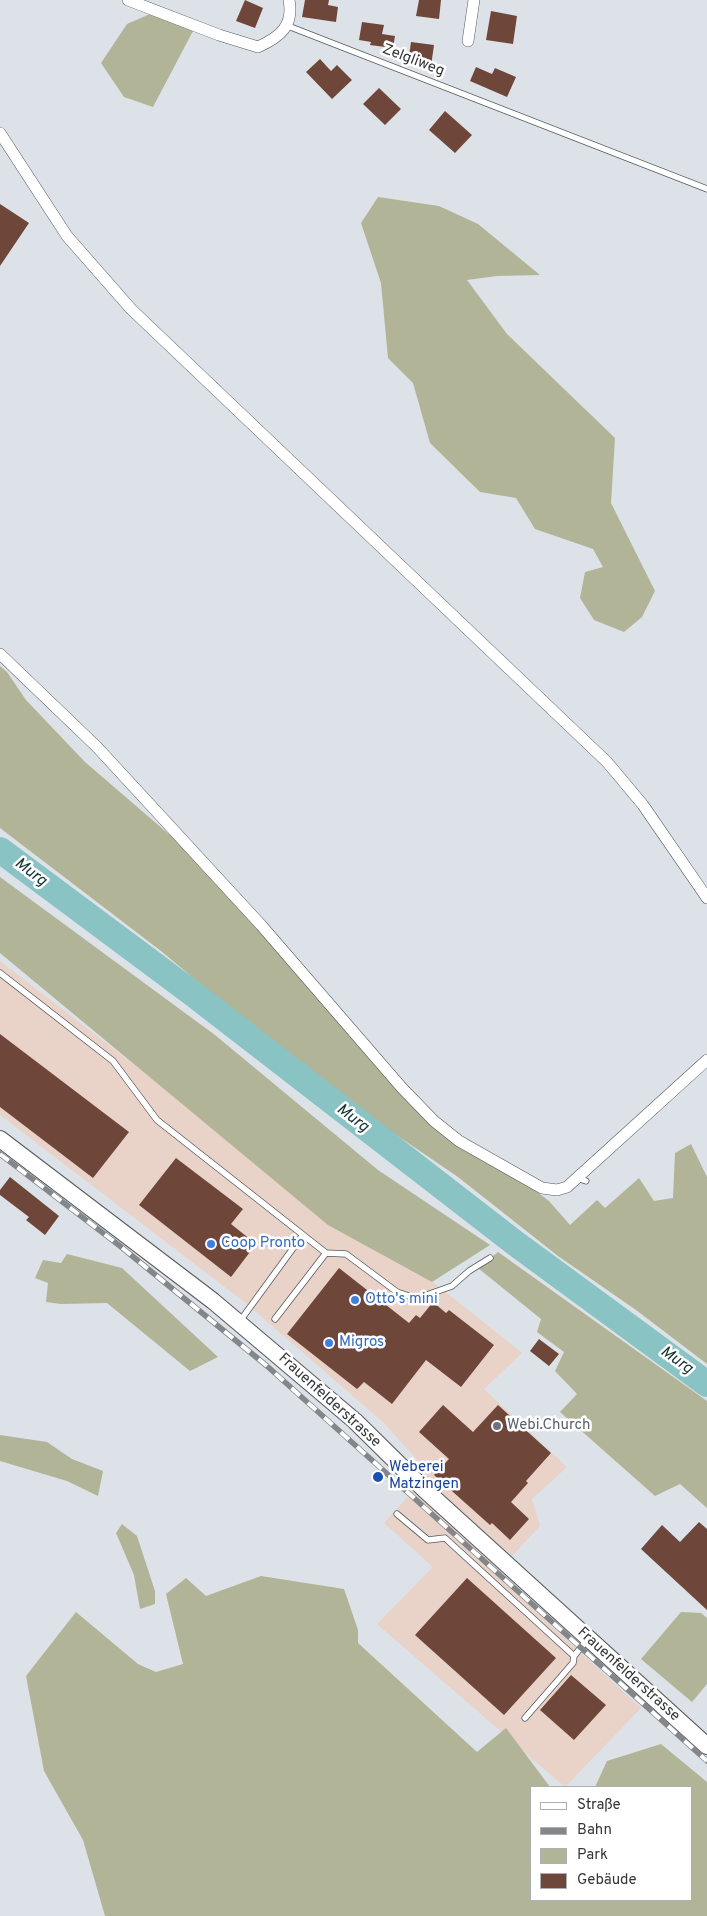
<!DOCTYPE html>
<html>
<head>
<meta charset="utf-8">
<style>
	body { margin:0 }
	#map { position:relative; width:707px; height:1916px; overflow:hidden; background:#dce2e7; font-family:Overpass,sans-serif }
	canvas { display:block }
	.legend { position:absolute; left:530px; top:1786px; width:162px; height:115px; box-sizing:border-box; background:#fff; border:1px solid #aeafaf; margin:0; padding:6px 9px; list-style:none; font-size:15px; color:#343638 }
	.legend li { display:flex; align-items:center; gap:10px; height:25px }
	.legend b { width:25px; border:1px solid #aeafaf }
</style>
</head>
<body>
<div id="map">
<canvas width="707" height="1916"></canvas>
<ul class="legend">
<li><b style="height:6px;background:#fff"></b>Straße</li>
<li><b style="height:6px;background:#83878a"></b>Bahn</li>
<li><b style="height:14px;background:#b2b498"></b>Park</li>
<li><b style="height:14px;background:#6f473a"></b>Gebäude</li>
</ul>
</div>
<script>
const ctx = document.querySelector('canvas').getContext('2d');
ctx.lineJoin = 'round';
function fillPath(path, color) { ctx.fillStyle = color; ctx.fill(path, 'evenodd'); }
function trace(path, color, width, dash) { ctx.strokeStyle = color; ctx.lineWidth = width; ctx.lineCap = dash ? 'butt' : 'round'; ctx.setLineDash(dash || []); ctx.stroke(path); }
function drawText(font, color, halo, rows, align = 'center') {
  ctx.font = font + ' Overpass,sans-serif'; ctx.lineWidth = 5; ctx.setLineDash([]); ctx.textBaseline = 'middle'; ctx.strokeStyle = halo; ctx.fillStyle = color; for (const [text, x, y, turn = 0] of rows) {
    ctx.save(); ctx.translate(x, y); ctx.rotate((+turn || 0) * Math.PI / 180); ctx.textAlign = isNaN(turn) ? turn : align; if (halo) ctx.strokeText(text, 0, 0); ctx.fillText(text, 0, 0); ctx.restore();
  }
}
fillPath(new Path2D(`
	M0,961L146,1074L328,1224L433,1282L522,1353L484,1389L567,1467L532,1499L540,1526L495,1574L641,1708L565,1787L377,1624L433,1567L384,1523L429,1473L384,1423L247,1304L0,1115Z`), '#e9d2c7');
fillPath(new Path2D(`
	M150,14L193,31L153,107L124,97L101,63L127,24Z
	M378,197L439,206L478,224L540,275L497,276L467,280L507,334L615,438L611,503L655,591L642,617L624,632L594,620L580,598L585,572L603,567L593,549L535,529L516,498L480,492L430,443L413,383L388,358L381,283L361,223Z
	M0,666L7,672L26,700L85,762L200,861L401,1094L432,1126L449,1139L532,1188L549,1201L570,1225L597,1200L605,1208L639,1178L654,1201L673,1198L675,1153L691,1144L707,1177V1364L636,1310L558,1256L458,1177L367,1115L239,1016L161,951L0,828Z
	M0,877L215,1035L378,1170L490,1245L432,1282L328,1225L0,953Z
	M498,1252L707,1401V1508L680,1484L655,1496L560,1412L577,1394L555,1371L564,1352L537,1332L541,1319L478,1268Z
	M67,1254L122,1268L218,1357L190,1371L107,1303L61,1304L46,1302L48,1283L35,1278L43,1260L61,1263Z
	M0,1435L47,1442L72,1459L103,1471L98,1496L67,1481L0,1461Z
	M122,1524L137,1536L155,1591V1604L140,1609L134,1575L116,1533Z
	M261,1576L344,1589L358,1630V1643L477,1752L506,1728L550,1787H531V1900H691V1787H595L607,1761L661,1744L707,1782V1916H105L83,1840L44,1771L26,1676L76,1612L138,1664L156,1672L183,1664L166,1594L186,1578L206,1596Z
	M681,1612L701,1613L707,1618V1684L692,1702L641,1659Z`), '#b2b498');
trace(new Path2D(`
	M0,850L192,993L515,1243L707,1384`), '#89c3c3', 26);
fillPath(new Path2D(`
	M245,0L263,8L255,28L236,21Z
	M305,0H329L328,5L338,7L336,22L302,17Z
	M419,0H441L439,19L416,16Z
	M491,11L517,16L513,44L486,40Z
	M362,22L384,25L382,34L395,36L393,48L370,45L371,42L359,40Z
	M411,42L434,45L431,66L408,63Z
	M320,59L331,71L337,65L352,80L332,99L306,72Z
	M476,67L492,74L495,68L516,77L507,97L470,81Z
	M379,88L401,109L385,125L363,104Z
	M445,111L472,135L455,153L429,130Z
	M0,204L29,223L0,266Z
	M0,1034L129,1132L93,1178L0,1107Z
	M176,1158L243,1209L231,1224L256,1244L231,1277L139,1205Z
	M10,1177L59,1216L45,1235L26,1220L29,1217L0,1195V1190Z
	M339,1268L409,1323L416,1315L420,1318L433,1302L446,1313L449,1310L494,1345L461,1387L426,1360L392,1404L364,1382L357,1389L287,1334Z
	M539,1339L559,1354L549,1366L530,1351Z
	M443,1405L473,1432L498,1405L551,1453L526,1481L528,1483L511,1502L529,1519L510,1540L492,1523L490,1525L434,1475L449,1459L419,1432Z
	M699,1522L707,1529V1610L641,1549L662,1525L680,1542Z
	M467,1578L556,1658L504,1715L415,1635Z
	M571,1675L606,1705L574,1740L540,1710Z`), '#6f473a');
const service = new Path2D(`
	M288,26L707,189
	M0,973L113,1061L157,1120L326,1253L346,1254L397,1292L409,1296L421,1297L452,1286L469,1271L490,1258
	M577,1178L586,1181
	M275,1319L326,1253
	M240,1321L302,1236
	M397,1514L428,1540L445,1538L574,1656
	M525,1718L573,1663L574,1656L587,1640`);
const minor = new Path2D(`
	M128,0L219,35L258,47C280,37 294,26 289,0
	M468,41L474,0
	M0,133L67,236L131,309L607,762L643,805L707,898
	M0,654L97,747L261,925L402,1088L434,1121L459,1141L542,1188L557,1190L567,1187L707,1060`);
const secondary = new Path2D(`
	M0,1139L213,1301L355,1421L425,1490L707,1746`);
trace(service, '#555a5e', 7);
trace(minor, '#555a5e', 12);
trace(secondary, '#555a5e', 18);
trace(service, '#fff', 5.5);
trace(minor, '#fff', 11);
trace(secondary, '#fff', 16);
const rail = new Path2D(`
	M0,1154L120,1246L267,1366L707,1761`);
trace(rail, '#83878a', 5.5);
trace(rail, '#fff', 4, [11]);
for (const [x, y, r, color] of [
	[211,1244,5,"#3f7fe0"],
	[355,1300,5,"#3f7fe0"],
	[329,1343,5,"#3f7fe0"],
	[497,1426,5,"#6b7280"],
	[378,1477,6,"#1a4fb4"]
]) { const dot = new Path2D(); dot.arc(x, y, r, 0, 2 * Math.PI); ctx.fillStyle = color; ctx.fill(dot); trace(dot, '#fff', 2); }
drawText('15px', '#343638', '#fff', [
	["Zelgliweg",413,61,21],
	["Frauenfelderstrasse",329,1401,42],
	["Frauenfelderstrasse",628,1675,42]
]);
drawText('15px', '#366cbe', '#fff', [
	["Coop Pronto",221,1244],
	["Otto's mini",365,1300],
	["Migros",339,1343]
], 'left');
drawText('15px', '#5b616d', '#fff', [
	["Webi.Church",507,1426]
], 'left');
drawText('15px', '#164399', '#fff', [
	["Weberei",389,1468],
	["Matzingen",389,1485]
], 'left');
drawText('italic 16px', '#143232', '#fff', [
	["Murg",30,873,37],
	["Murg",352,1119,37],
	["Murg",676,1361,36]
]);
</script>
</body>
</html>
